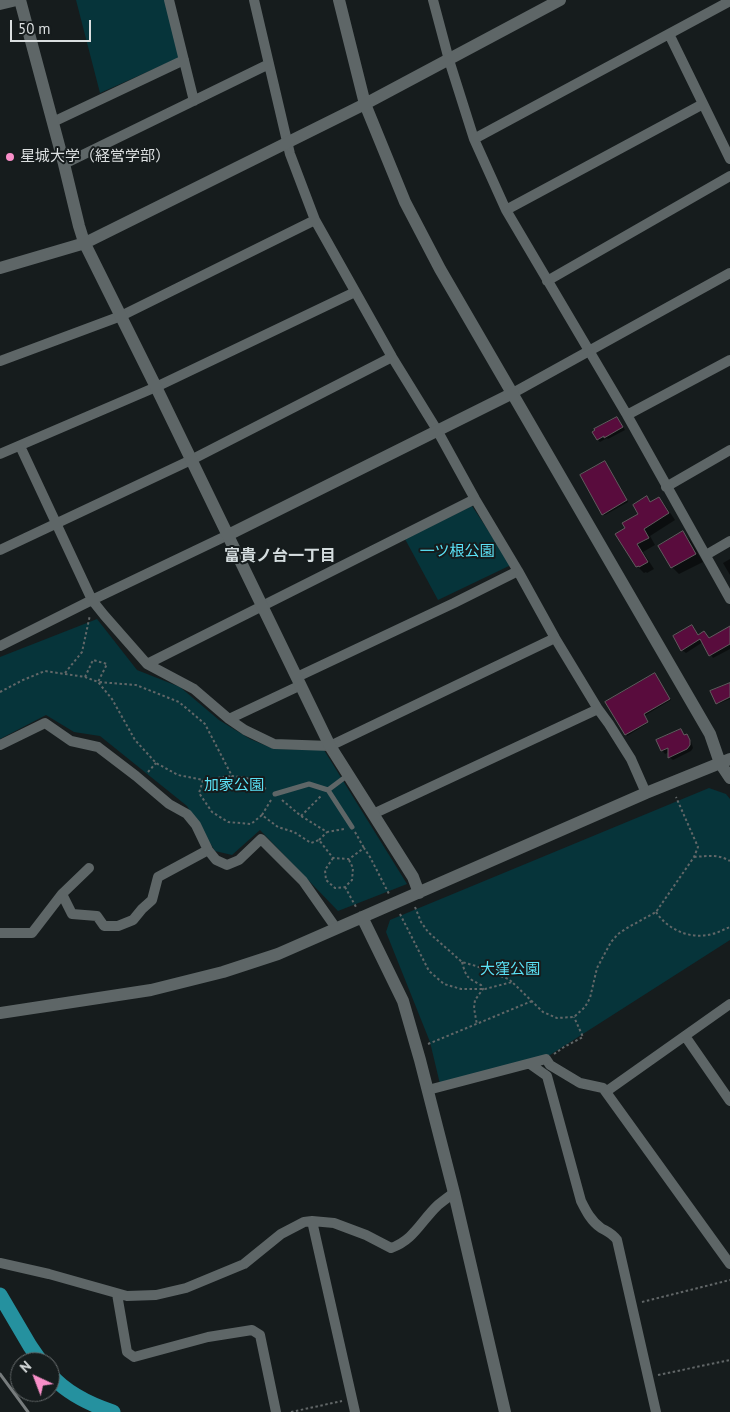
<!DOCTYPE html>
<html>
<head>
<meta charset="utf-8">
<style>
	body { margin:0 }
	#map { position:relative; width:730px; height:1412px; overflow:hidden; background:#161c1d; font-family:"PT Sans",sans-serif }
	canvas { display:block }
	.north { position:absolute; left:10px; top:1352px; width:50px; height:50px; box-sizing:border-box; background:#161c1d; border:1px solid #656a6b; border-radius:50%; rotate:317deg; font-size:14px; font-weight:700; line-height:20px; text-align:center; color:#dbdfe0 }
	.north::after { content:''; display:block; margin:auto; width:18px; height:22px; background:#f98fc9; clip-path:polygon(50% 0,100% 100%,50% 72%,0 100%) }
	.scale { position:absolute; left:10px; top:20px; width:81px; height:22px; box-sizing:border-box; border:2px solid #dbdfe0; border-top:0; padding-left:6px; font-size:15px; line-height:18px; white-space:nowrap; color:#dbdfe0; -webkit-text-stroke:4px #161c1d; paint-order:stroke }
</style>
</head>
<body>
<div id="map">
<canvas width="730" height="1412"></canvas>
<div class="north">N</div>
<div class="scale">50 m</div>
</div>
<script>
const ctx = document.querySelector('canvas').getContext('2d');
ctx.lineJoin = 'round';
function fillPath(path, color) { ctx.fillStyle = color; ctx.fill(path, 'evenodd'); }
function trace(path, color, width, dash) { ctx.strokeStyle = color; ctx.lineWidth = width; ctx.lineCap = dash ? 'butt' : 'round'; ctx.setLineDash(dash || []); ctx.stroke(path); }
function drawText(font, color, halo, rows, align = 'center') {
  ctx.font = font + ' "PT Sans","Noto Sans JP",sans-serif'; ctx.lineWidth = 4; ctx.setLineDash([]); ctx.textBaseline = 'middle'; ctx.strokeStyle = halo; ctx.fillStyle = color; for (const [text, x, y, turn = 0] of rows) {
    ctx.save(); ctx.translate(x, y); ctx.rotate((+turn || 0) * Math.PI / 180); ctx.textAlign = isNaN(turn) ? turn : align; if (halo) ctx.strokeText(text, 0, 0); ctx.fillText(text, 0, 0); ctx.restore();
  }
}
fillPath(new Path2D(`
	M76,0H169L183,56L100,93Z
	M472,506L511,565L438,600L405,539Z
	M97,619L137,670L180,687L219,720L250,739L274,749L324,750L407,884L338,911L260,830L232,855L215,851L187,806L100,736L74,732L46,715L0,739V657Z
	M709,788L726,794L730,799V940L550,1055L440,1084L430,1042L386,932L390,920Z`), '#06343a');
fillPath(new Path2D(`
	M619,421L625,430L608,439L607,438L600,442L598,440L593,432Z
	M606,464L628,502L605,515L603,514Z
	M646,498L651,503L659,498L665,505L675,520L650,536L655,545L643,552L654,569L647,573L646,572L644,573L637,566L627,529L640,514Z
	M683,533L690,540L703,562L679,574L672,567Z
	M730,559V575L723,563Z
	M692,626L699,636L709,639L730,627V649L713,658L703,642L686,653L682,650Z
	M656,676L671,700L644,716L648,723L627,736L626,734Z
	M730,684V699L718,704L717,703Z
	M681,731L685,736L687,735L690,738L693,748L691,751L673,760L669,757V752L665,754L662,750Z`), '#0007');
const building = new Path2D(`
	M617,417L623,427L604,438V436L597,440L592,432L595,430L594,429Z
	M605,461L627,500L602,515L580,475Z
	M647,496L650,502L659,497L669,513L644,529L649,538L637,544L648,562L639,567V566L636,567L615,534L625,528L622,523L638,514L633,505Z
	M683,531L696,554L671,568L658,546Z
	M692,625L698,635L704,631L709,638L730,626V644L709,656L700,639L681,651L673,636Z
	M655,673L670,699L644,714L648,722L625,735L605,702Z
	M730,683V697L716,704L710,691Z
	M681,729L684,735L687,734L690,740V745L687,749L668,758V748L661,751L656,740Z`);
fillPath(building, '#590c3d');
trace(building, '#615b5e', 1);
trace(new Path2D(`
	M65,673L82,652L90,615
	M85,677L93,660L107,664L98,682L136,685L179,702L205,724L232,776L247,778L268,790
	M0,692L23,680L45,671L85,677L98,682L112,699L135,740L156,763L178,775L203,780L199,793L212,812L228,822L251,824L262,815L278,827L294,832L311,843L319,840L333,858L349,859L364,848L370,857L389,894
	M148,772L156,763
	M203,780L232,776
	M282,800L301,816L327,832L344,829
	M262,815L271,800
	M301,816L321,796
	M355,832L364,848
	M319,840L327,832
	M694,857C708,856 718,854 730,861
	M333,858L325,870L326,880L335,888L345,887L352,880L353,868L349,860
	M345,887L356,907
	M415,907L421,922L428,932L462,962L476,966L508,979L512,982
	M656,912C668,930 691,940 712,934C718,933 724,929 730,927
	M400,914L429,971L444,984L461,989H485L512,982L543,1012L557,1018L574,1017L585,1007L590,998L597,968L611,942L618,934L627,928L656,912L694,857L698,847L676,797
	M462,962C466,977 467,978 481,985L483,989L475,1000L474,1008L477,1025
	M428,1044L532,1001
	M554,1054L564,1047L583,1037L574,1017
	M642,1302L730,1280
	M658,1375L730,1360
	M291,1412L342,1401`), '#626768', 2, [2.5, 2.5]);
trace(new Path2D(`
	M328,790L352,827
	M275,794L309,784L328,790L348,775`), '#5e6667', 5);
trace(new Path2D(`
	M169,0L194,101
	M254,0L290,154L315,220L392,357L437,430L475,499L518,571L555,638L598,709L609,724L631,759L646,793
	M433,0L449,60L474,139L506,210L627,415L730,599
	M0,5L21,0
	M669,34L730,159
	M53,122L184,60
	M474,139L730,1
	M64,164L269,64
	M506,210L703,104
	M547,281L730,176
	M0,361L121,316L315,220
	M513,393L730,273
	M627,415L730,360
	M20,446L92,600L104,615L147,664L194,689L229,719L245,730L274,744L330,746L555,638
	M0,454L156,387L355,292
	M666,487L730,450
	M0,550L191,460L392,357
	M706,555L730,541
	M0,646L92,600L228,535
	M147,664L475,499
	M297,677L454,603L518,571
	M229,719L301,685
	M0,745L45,723L71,741L98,747L136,776L169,804L187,814L196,825L208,850L216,860L227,865L239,860L261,839L303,881L336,928
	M373,814L598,709
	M62,894L89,868
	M0,933H32L62,894L72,914L97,916L104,926H118L133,920L142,909L152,900L158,877L208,850
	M685,1036L730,1101
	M530,1064L547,1076L581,1201C586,1211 591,1221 601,1228C608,1232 612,1233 617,1240L656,1412
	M428,1090L546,1059L550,1065L580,1083L603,1088L730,1264
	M607,1091L730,1004
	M312,1221L355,1412
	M0,1263L49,1274L127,1296L156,1295L186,1288L244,1264L281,1234L304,1222L312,1221L334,1223L366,1235L391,1248C414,1240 421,1221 438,1205C443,1201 448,1197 454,1193
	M117,1294L127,1352L134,1357L208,1337L252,1330L260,1335L276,1412`), '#5e6667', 10);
trace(new Path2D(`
	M20,0L64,164L79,226L84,242L156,387L330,746L413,877L419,893
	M339,0L365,104L405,202L440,269L710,734L720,763L730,778
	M0,268L85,243L365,104L560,0
	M228,535L513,393
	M362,917L403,1001L420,1060L454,1193L505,1412
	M0,1013L151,990L223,972L278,954L646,793L730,759`), '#5e6667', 12);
trace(new Path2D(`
	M0,1295L30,1346L41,1362
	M50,1374C66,1393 89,1404 113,1412`), '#25919f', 15);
trace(new Path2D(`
	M0,1374L28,1412`), '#777c7d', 3);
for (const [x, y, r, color] of [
	[10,157,5,"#f98fc9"]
]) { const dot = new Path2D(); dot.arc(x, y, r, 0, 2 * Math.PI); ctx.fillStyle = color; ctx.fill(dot); trace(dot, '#161c1d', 2); }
drawText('15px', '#dbdfe0', '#161c1d', [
	["星城大学（経営学部）",20,157]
], 'left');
drawText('15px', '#5be2f6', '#161c1d', [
	["一ツ根公園",457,552],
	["加家公園",234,786],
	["大窪公園",510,970]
]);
drawText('bold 16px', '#d5dddf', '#161c1d', [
	["富貴ノ台一丁目",280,556]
]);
</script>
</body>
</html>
